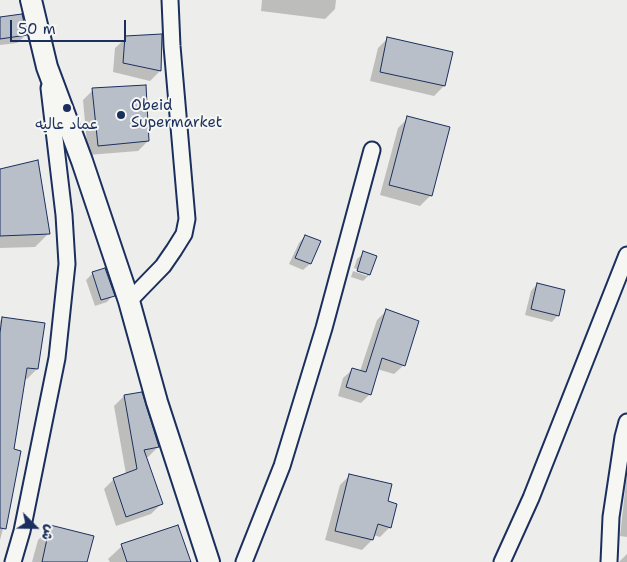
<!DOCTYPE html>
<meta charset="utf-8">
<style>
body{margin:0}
#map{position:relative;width:627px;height:562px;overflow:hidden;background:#edeeec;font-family:"Shantell Sans","Playpen Sans Arabic",sans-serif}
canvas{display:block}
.north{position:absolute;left:10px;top:502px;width:50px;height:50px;-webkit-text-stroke:4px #f6f6f2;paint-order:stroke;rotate:113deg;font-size:14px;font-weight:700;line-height:20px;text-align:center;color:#1b2f5e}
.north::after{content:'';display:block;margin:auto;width:18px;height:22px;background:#1b2f5e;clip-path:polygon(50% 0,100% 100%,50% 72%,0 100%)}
.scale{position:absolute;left:10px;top:20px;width:116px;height:22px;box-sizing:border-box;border:2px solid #1b2f5e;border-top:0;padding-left:6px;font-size:15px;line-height:18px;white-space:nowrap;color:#1b2f5e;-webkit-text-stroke:4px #f6f6f2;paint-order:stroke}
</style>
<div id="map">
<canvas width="627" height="562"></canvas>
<div class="north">ش</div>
<div class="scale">50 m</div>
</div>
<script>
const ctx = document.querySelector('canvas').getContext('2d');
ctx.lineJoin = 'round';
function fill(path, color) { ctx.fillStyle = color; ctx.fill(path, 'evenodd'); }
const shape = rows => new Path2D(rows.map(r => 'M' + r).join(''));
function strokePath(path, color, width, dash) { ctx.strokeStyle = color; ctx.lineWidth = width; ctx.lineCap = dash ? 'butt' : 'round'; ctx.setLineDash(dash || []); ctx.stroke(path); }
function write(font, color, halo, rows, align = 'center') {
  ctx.font = font + ' "Shantell Sans","Playpen Sans Arabic",sans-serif'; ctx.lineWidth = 4; ctx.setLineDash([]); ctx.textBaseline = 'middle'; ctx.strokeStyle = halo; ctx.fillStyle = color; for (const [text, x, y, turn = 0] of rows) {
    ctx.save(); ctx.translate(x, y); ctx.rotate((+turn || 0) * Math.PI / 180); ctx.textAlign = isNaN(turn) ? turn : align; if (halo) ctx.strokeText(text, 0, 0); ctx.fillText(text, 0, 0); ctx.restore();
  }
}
fill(shape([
 [262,0,336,0,335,9,325,19,261,11],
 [0,18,26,35,17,43,0,45],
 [126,38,160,71,150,81,113,72,115,48],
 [388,38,451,53,444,86,434,96,370,81,378,48],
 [93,90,148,141,138,151,88,155,83,100],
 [408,118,448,128,430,196,420,206,380,195,398,128],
 [0,171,48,234,35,247,0,248],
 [305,236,319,242,310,264,303,270,289,264,299,243],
 [364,253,369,275,363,281,351,277,353,271,367,276,367,273,354,268,357,259],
 [93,273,113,295,107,302,95,306,86,280],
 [537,284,558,315,552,322,525,315,531,291],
 [386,311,404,365,394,374,377,369,370,394,361,403,338,396,343,378,353,369,360,371,377,320],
 [3,318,37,369,27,379,24,378,12,450,9,506,0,540,0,321],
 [124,396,158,447,148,457,145,457,161,504,151,514,116,526,104,489,114,479,126,474,114,406],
 [627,473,627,537,620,536],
 [350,475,386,502,390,527,380,537,373,535,372,540,362,550,325,540,340,485],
 [51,527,86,562,32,562,38,540],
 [122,546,189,562,110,562,108,559],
 [627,554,627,562,619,562]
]), '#0003');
const building = shape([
 [22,14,27,35,0,39,0,17,22,14],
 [162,34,161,71,123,63,125,36,162,34],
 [387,37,453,52,445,86,380,72,387,37],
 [146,85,149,141,98,146,92,88,146,85],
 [407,116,450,127,432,196,389,185,407,116],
 [38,160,50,234,0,236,0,169,38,160],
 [305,235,321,241,311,264,295,258,305,235],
 [363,251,377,256,370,275,357,271,363,251],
 [105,268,115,296,101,300,92,272,105,268],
 [537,283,565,290,559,316,531,309,537,283],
 [386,309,419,321,405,366,382,358,371,395,346,387,352,368,366,372,386,309],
 [2,317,45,323,38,369,27,368,14,449,21,451,6,529,0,528,0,333,2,317],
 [142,392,159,447,144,450,163,504,126,517,113,478,137,469,124,395,142,392],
 [349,474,392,484,388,501,397,504,391,528,378,524,373,540,335,531,349,474],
 [50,525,94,536,87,562,42,562,50,525],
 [178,525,191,562,127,562,121,544,178,525]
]);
fill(building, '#b9bfc8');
strokePath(building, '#1b2f5e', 1);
const minor = shape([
 [129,301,163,266,174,250,184,234,187,219,172,46,170,0],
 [13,562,22,531,57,358,67,264,64,215,49,88],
 [244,562,282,466,324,328,372,150],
 [502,562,531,498,627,255],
 [609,562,611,517,623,437,627,422]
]);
const major = shape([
 [31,0,47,67,82,161,129,301,157,402,209,562]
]);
strokePath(minor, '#1b2f5e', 19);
strokePath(major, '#1b2f5e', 24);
strokePath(minor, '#f6f6f2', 15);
strokePath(major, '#f6f6f2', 20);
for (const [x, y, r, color] of [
 [67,108,5,"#1b2f5e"],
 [121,115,5,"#1b2f5e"]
]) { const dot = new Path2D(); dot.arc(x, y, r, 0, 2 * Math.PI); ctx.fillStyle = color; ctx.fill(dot); strokePath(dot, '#f6f6f2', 2); }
write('15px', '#1b2f5e', '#f6f6f2', [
 ["Obeid",131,106],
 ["Supermarket",131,123],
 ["عماد عاليه",67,125,"center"]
], 'left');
</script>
